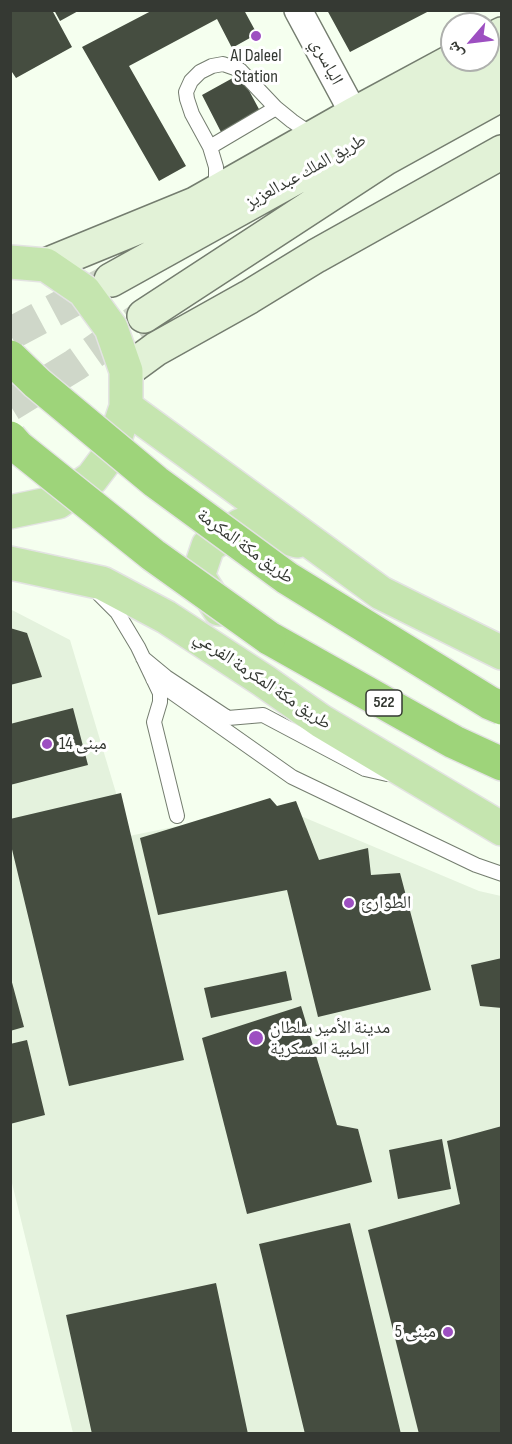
<!DOCTYPE html>
<meta charset="utf-8">
<style>
body{margin:0}
#map{position:relative;width:512px;height:1444px;overflow:hidden;background:#f5ffef;font-family:"Sofia Sans Condensed","Noto Naskh Arabic",sans-serif}
canvas{display:block}
.frame{position:absolute;inset:0;border:12px solid #353933;pointer-events:none}
.north{position:absolute;left:440px;top:12px;width:60px;height:60px;box-sizing:border-box;background:#fff;border:2px solid #aeb0ad;border-radius:50%;rotate:242deg;font-size:16px;font-weight:700;line-height:24px;text-align:center;color:#353933}
.north::after{content:'';display:block;margin:auto;width:21px;height:27px;background:#9d4fc1;clip-path:polygon(50% 0,100% 100%,50% 72%,0 100%)}
</style>
<div id="map">
<canvas width="512" height="1444"></canvas>
<div class="frame"></div>
<div class="north">ش</div>
</div>
<script>
const ctx = document.querySelector('canvas').getContext('2d');
ctx.lineJoin = 'round';
function fill(path, color) { ctx.fillStyle = color; ctx.fill(path, 'evenodd'); }
const shape = rows => new Path2D(rows.map(r => 'M' + r).join(''));
function strokePath(path, color, width, dash) { ctx.strokeStyle = color; ctx.lineWidth = width; ctx.lineCap = dash ? 'butt' : 'round'; ctx.setLineDash(dash || []); ctx.stroke(path); }
function write(font, color, halo, rows, align = 'center') {
  ctx.font = font + ' "Sofia Sans Condensed","Noto Naskh Arabic",sans-serif'; ctx.lineWidth = 6; ctx.setLineDash([]); ctx.textBaseline = 'middle'; ctx.strokeStyle = halo; ctx.fillStyle = color; for (const [text, x, y, turn = 0] of rows) {
    ctx.save(); ctx.translate(x, y); ctx.rotate((+turn || 0) * Math.PI / 180); ctx.textAlign = isNaN(turn) ? turn : align; if (halo) ctx.strokeText(text, 0, 0); ctx.fillText(text, 0, 0); ctx.restore();
  }
}
fill(shape([
 [10,609,70,640,129,836,277,806,479,891,501,896,501,1433,73,1433,11,1179]
]), '#e4f2dd');
fill(shape([
 [10,10,52,10,72,47,16,78,10,69],
 [54,10,80,10,60,21],
 [153,10,244,10,257,34,232,48,217,19,129,66,186,166,159,181,82,47],
 [327,10,431,10,350,52],
 [240,74,260,111,221,132,202,95],
 [10,628,27,633,42,677,10,685],
 [73,708,88,765,10,785,10,724],
 [121,793,184,1060,69,1086,10,841,10,819],
 [270,798,277,806,296,801,319,860,368,848,371,875,400,873,431,990,318,1017,287,890,158,915,140,838],
 [502,958,502,1008,480,1006,471,965],
 [286,971,292,1000,211,1018,204,988],
 [10,975,24,1027,10,1031],
 [301,1006,337,1125,358,1129,372,1182,247,1214,202,1038],
 [27,1040,45,1115,10,1124,10,1044],
 [502,1126,502,1434,419,1434,368,1230,460,1204,447,1141],
 [442,1139,451,1189,398,1199,389,1150],
 [350,1223,401,1434,305,1434,259,1244],
 [216,1283,248,1434,92,1434,66,1315]
]), '#454d40');
strokePath(shape([
 [10,334,109,281],
 [10,405,75,365,144,316]
]), '#cfd7c9', 33, [33, 16]);
const service = shape([
 [210,147,276,108],
 [216,190,216,167,210,147,192,114,187,99,186,92,191,81,200,72,212,66,223,64,240,70,276,108,292,121,314,136],
 [99,594,117,612,138,647,160,693,160,702,154,722,177,816],
 [143,658,166,677,228,718,263,715,365,769,387,774],
 [153,679,292,777,476,865,502,874]
]);
const minor = shape([
 [298,10,354,114]
]);
const secondary = shape([
 [488,41,502,34],
 [46,265,195,204,354,114,454,60],
 [111,280,502,63],
 [144,316,386,158,502,94],
 [126,371,156,349,249,297,316,256,502,152]
]);
const primary = shape([
 [10,262,46,265,84,291,111,328,126,371,126,407,110,454,92,478,58,502,10,512],
 [126,407,381,593,502,653],
 [10,563,102,583,166,617,264,681,321,721,502,829],
 [219,609,198,576,208,546,241,525,297,541]
]);
const motorway = shape([
 [269,638,454,742,502,764]
]);
strokePath(service, '#747d6f', 16);
strokePath(minor, '#747d6f', 30);
strokePath(secondary, '#747d6f', 36);
strokePath(primary, '#e3e3e2', 36);
strokePath(motorway, '#e3e3e2', 36);
strokePath(service, '#fff', 14);
strokePath(minor, '#fff', 27);
strokePath(secondary, '#e2f2d7', 33);
strokePath(primary, '#c5e5af', 33);
strokePath(motorway, '#9ed47a', 33);
const motorwayBridge = shape([
 [10,357,37,383,156,482,287,578,490,703,502,708],
 [10,438,18,447,153,555,269,638]
]);
strokePath(motorwayBridge, '#e3e3e2', 36, []);
strokePath(motorwayBridge, '#9ed47a', 33);
for (const [x, y, r, color] of [
 [256,36,6,"#9d4fc1"],
 [47,744,6,"#9d4fc1"],
 [349,903,6,"#9d4fc1"],
 [256,1038,8,"#9d4fc1"],
 [448,1332,6,"#9d4fc1"]
]) { const dot = new Path2D(); dot.arc(x, y, r, 0, 2 * Math.PI); ctx.fillStyle = color; ctx.fill(dot); strokePath(dot, '#fff', 2); }
for (const [x, y, w] of [
 [384,703,36]
]) { const box = new Path2D(); box.roundRect(x - w / 2, y - 13, w, 26, 4.5); ctx.fillStyle = '#fff'; ctx.fill(box); strokePath(box, '#353933', 1.5); }
write('bold 16px', '#353933', null, [
 ["522",384,703]
]);
write('18px', '#353933', '#fff', [
 ["Al Daleel",256,56,"center"],
 ["Station",256,77,"center"],
 ["مبنى 14",59,744],
 ["الطوارئ",361,903],
 ["مدينة الأمير سلطان",270,1028],
 ["الطبية العسكرية",270,1049],
 ["مبنى 5",436,1332,"right"]
], 'left');
write('18px', '#353933', '#fff', [
 ["الياسري",326,62,62],
 ["طريق الملك عبدالعزيز",306,172,-29],
 ["طريق مكة المكرمة",245,547,36],
 ["طريق مكة المكرمة الفرعي",262,681,34]
]);
</script>
